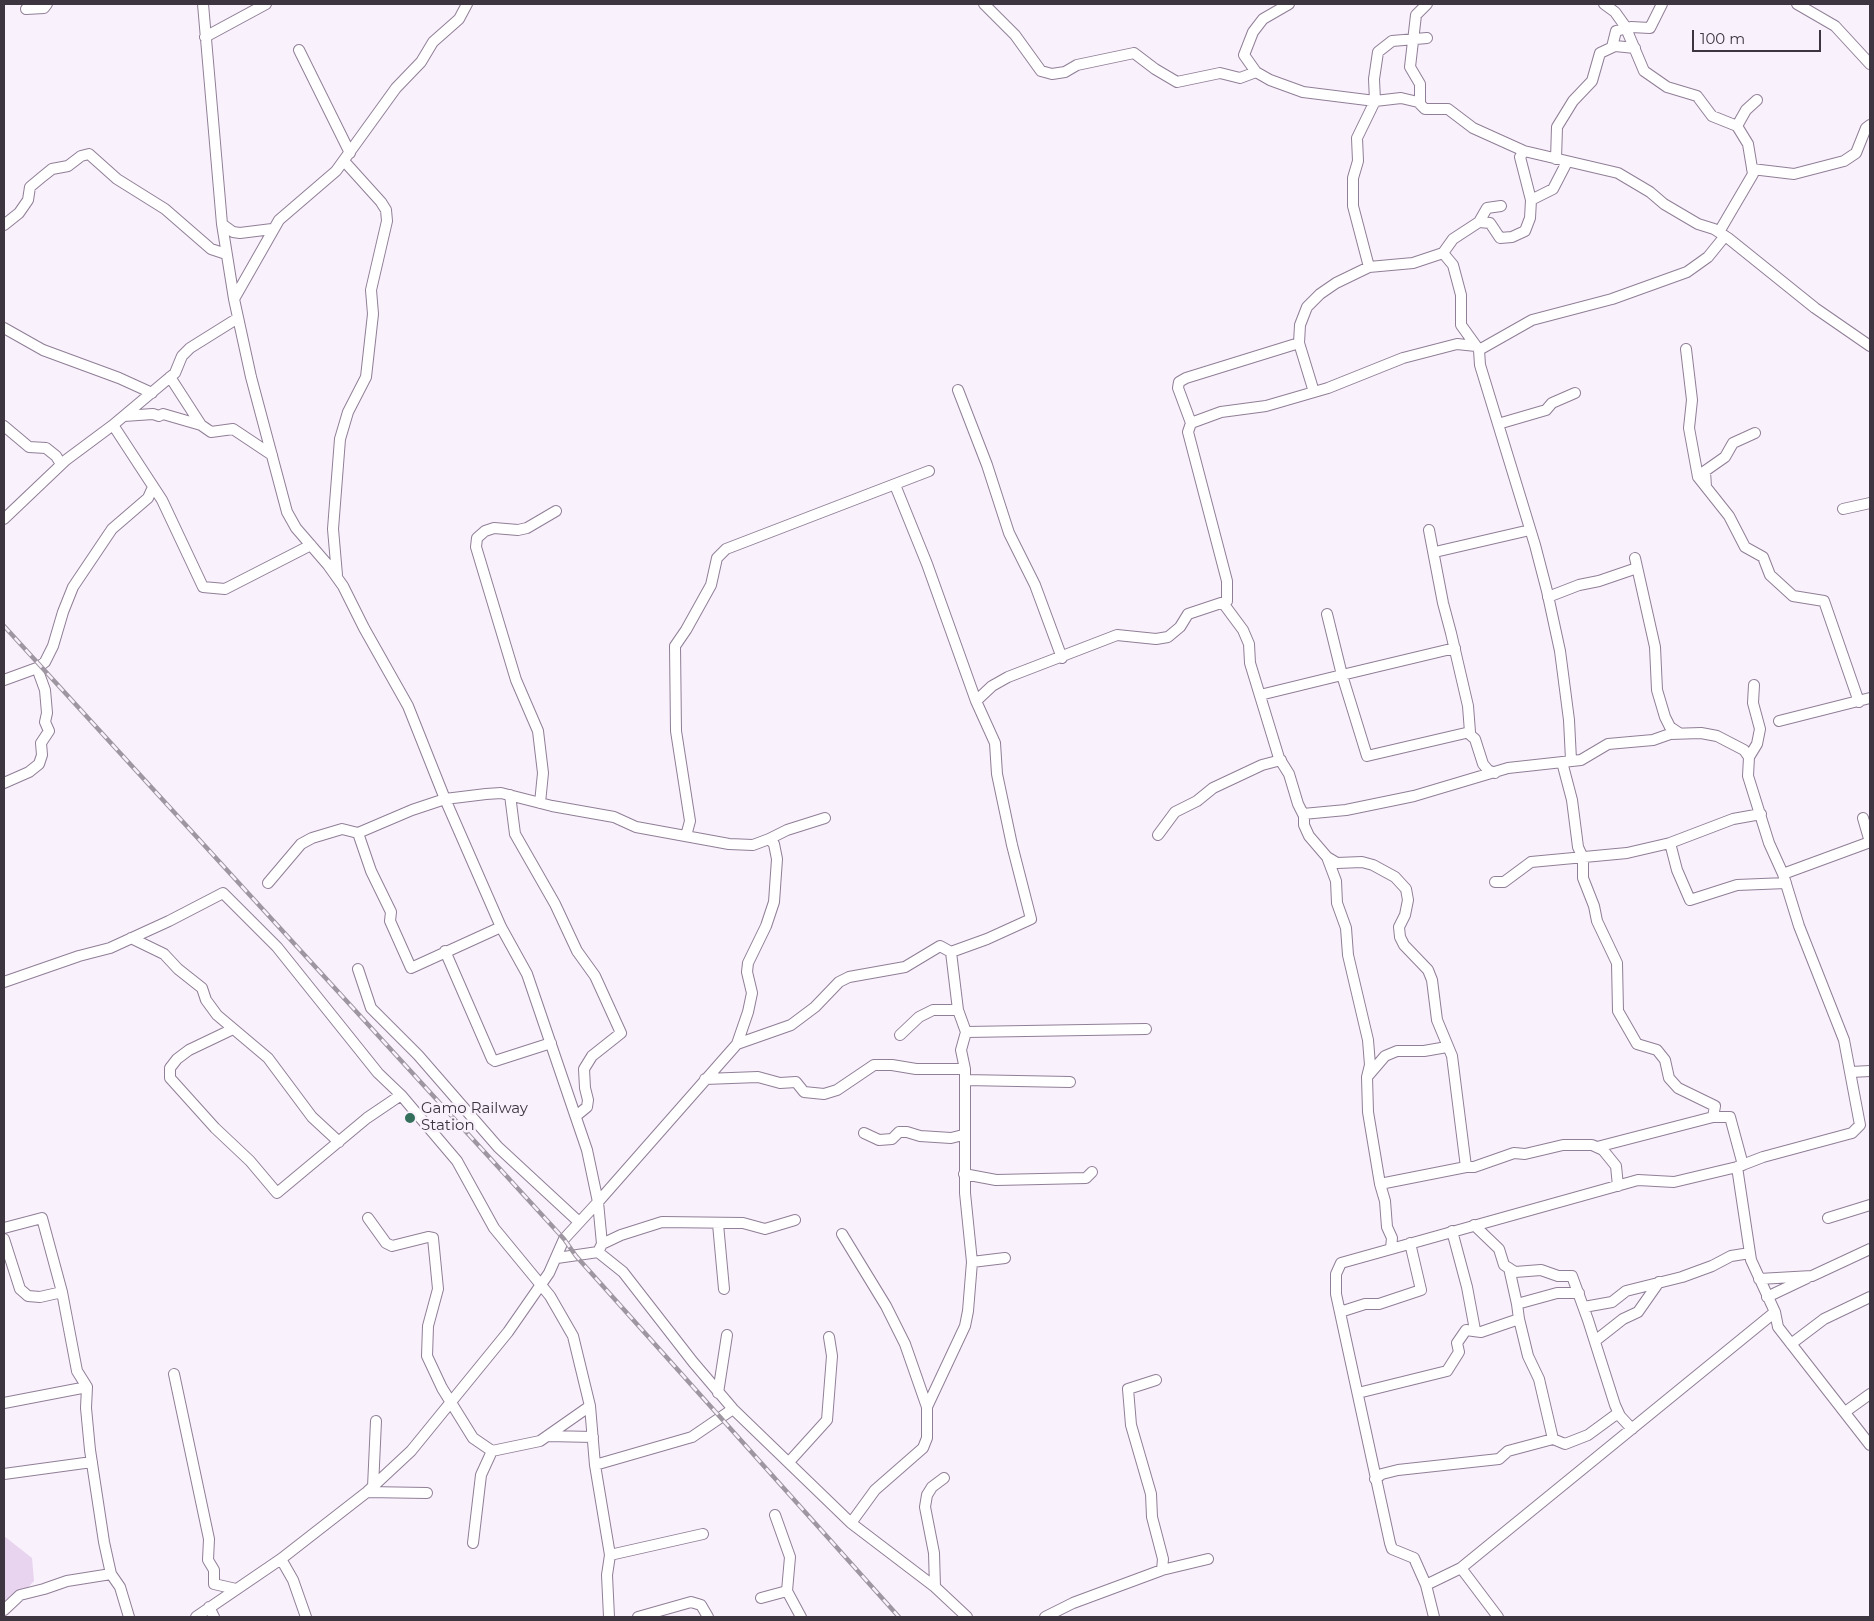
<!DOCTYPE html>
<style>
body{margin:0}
#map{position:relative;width:1874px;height:1621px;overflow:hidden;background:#f9f1fc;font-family:Montserrat,sans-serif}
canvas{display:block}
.frame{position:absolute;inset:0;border:5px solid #3d353f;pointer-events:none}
.scale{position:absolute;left:1692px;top:30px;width:129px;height:22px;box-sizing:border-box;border:2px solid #3d353f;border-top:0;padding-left:6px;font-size:15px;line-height:18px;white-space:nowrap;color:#3d353f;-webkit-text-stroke:4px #f9f1fc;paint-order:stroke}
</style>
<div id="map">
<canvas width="1874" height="1621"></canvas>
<div class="frame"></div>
<div class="scale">100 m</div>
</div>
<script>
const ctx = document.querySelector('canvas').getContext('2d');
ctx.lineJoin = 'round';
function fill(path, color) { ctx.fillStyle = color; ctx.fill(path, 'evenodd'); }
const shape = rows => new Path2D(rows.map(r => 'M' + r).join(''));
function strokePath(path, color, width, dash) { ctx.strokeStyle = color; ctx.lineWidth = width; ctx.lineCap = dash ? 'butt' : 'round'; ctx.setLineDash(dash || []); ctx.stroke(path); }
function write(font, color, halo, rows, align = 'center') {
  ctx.font = font + ' Montserrat,sans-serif'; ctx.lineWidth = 5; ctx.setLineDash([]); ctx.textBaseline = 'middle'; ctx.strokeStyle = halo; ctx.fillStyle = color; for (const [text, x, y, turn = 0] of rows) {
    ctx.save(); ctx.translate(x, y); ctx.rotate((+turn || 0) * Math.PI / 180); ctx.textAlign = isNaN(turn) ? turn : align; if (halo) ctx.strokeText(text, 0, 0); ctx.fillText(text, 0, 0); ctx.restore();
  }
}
fill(shape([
 [4,1536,32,1558,34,1581,4,1613]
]), '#e8d4ef');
const street = shape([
 [984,4,1015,35,1041,71,1052,74,1065,72,1077,65,1134,53,1155,69,1177,82,1220,73,1240,78,1256,72,1270,80,1303,92,1375,101,1401,98,1418,102,1425,109,1448,109,1473,128,1524,151,1618,173,1650,192,1664,204,1698,224,1714,229,1728,238,1815,308,1870,346],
 [1604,4,1615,12,1625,26,1644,71,1667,87,1697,96,1712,116,1737,126,1748,144,1753,174,1719,232],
 [1797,4,1835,26,1870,64],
 [26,9,44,8,47,4],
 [205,37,266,4],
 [1612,47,1616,31,1631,27,1650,28,1662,4],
 [299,50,350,153],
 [1256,72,1244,55,1253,32,1263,19,1289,4],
 [1420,104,1420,84,1410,67,1416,15,1427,4],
 [1737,126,1746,110,1757,100],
 [1524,151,1520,157,1531,200],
 [1556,159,1557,127,1573,101,1592,81,1600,53,1615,46,1635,48],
 [1752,169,1794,174,1844,161,1856,153,1866,128,1870,125],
 [1479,222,1490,223,1500,238,1512,237,1525,231,1530,218,1531,200,1553,189,1567,162],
 [222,224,233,232,240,233,272,229],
 [4,225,19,213,28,200,30,187,42,177,52,169,68,166,81,156,89,154,117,179,165,209,211,249,226,254],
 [1443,253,1453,239,1479,222,1487,208,1501,206],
 [1369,267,1353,206,1353,178,1358,161,1357,138,1375,101,1374,79,1378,52,1392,41,1427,38],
 [234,299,279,220,336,171,396,88,421,62,433,42,459,19,467,4],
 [238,318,190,348,182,356,175,373,113,425,162,500,203,587,225,589,311,545],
 [4,328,43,350,119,378,152,393],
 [1686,349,1692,400,1689,428,1698,477,1729,516,1745,547,1763,557,1770,575,1793,596,1824,601,1859,702],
 [1479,350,1532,320,1612,299,1687,272,1708,257,1725,236],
 [170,377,201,425,211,432,233,429,272,455],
 [958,390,987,465,1009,533,1035,585,1062,658],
 [1314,392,1299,343,1300,325,1307,307,1320,294,1336,283,1369,267,1413,263,1443,253,1453,265,1461,295,1461,325,1479,350,1480,365,1535,545,1547,591,1560,651,1569,720,1571,760],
 [124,416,153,414,159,416,163,414,201,425],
 [1191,423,1178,388,1179,382,1186,378,1299,343],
 [1498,424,1546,410,1552,403,1575,393],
 [4,426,29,447,46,448,56,456,61,464],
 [1706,487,1705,471,1725,457,1733,443,1755,433],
 [1843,509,1870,503],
 [4,519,66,460,113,425],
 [1429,530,1443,603,1451,633,1468,706,1470,732,1367,756,1342,675,1455,648],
 [1435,552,1530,530],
 [1635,558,1655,647,1657,690,1665,717,1670,727,1679,733],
 [337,575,333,529,340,439,348,412,366,377,373,314,371,290,387,221,386,210,381,202,344,161],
 [1548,597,1579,585,1599,581,1637,568],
 [1223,603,1243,630,1249,644,1250,663,1279,758,1289,774,1298,804,1303,814,1346,810,1414,796,1508,768,1581,760,1608,744,1653,740,1670,734,1701,733,1717,736,1744,750,1749,757],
 [4,680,37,668],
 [1754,685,1753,703,1760,729,1757,744,1749,757,1748,776,1769,843,1783,874],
 [1260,695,1342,675,1327,614],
 [976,701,992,686,1008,677,1117,635,1156,639,1168,637,1180,627,1188,614,1227,601,1227,581,1188,432,1191,423,1221,412,1266,406,1328,388,1403,358,1457,344,1476,346],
 [1779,721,1870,698],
 [1468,733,1475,739,1483,764,1488,770,1495,773],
 [1562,762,1572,800,1578,847,1583,858,1583,878,1594,906,1597,921,1617,963,1618,1011,1637,1044,1657,1050,1665,1060,1669,1078,1678,1088,1715,1106,1713,1117],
 [4,783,29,772,39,764,42,755,41,743,49,731,45,722,47,713,45,690,37,668,45,662,53,646,63,612,73,587,112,529,148,498,153,487],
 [510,795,515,834,555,904,577,951,595,976,621,1033,592,1056,584,1069,585,1088,588,1100,587,1107,576,1116],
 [540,803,543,773,538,731,516,680,476,547,477,538,485,531,494,528,518,530,527,528,556,511],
 [1304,814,1304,825,1309,836,1327,857,1337,863,1362,862,1373,865,1395,877,1406,889,1408,900,1405,915,1399,927,1400,937,1404,945,1428,970,1432,980,1437,1020,1452,1056,1466,1167,1380,1184,1385,1201,1387,1227,1392,1238,1391,1248],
 [1761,814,1733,819,1670,843,1677,870,1690,900,1737,885,1786,883],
 [1863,818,1870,842],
 [358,833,371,871,391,912,390,921,411,968,501,927],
 [1158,835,1175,812,1197,801,1213,788,1262,765,1281,760],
 [686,836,690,821,676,731,675,646,686,630,711,585,717,558,726,549,929,471],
 [769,839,787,830,825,818],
 [1327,857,1336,881,1337,903,1346,928,1348,955,1368,1040,1370,1065,1367,1077],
 [1495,882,1504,882,1531,862,1627,853,1670,843],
 [268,883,301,844,312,838,342,829,358,833,412,810,445,799,486,794,501,793,552,806,614,817,636,827,729,844,753,845,769,839,774,844,777,859,774,902,766,926,748,963,747,972,752,993,748,1012,737,1044],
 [131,938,164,954,178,969,202,988,206,1000,217,1015,268,1058,312,1117,339,1142],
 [445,951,492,1059,495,1061,551,1043],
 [358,969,371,1008,418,1055,498,1147,579,1222],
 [4,982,79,956,110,948,169,921,223,893,277,947,378,1073,401,1095,457,1161,494,1228,550,1296,573,1336,590,1406,595,1465,610,1555,607,1575,609,1617],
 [233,1029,189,1050,177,1059,170,1068,170,1078,215,1128,250,1161,277,1193,367,1118,401,1095],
 [966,1032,1146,1029],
 [900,1035,919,1017,933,1010,958,1010],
 [1851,1072,1870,1071],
 [705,1079,758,1077,780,1083,796,1082,804,1092,824,1094,837,1090,874,1065,892,1065,916,1069,965,1069],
 [965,1080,1070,1082],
 [864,1133,879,1140,892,1139,899,1132,907,1132,920,1136,951,1138,963,1135],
 [1597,1147,1713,1117,1730,1117,1743,1165],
 [1466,1167,1474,1167,1514,1153,1525,1154,1563,1145,1592,1145,1603,1150,1616,1166,1618,1186],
 [1737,1167,1763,1157,1852,1133,1860,1125,1844,1040,1799,926,1783,874,1870,842],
 [964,1174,996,1180,1086,1178,1092,1172],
 [1380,1184,1368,1112,1367,1077,1385,1056,1397,1051,1424,1051,1447,1047],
 [368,1218,386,1243,392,1246,428,1237,433,1238,438,1289,428,1326,427,1356,442,1388,473,1438,492,1451,481,1475,473,1543],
 [1828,1218,1870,1205],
 [718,1224,724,1289],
 [1474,1225,1499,1249,1504,1265,1515,1272,1541,1270,1558,1276,1572,1276,1588,1320,1615,1405,1620,1416,1632,1429],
 [4,1228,42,1218,62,1292,77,1371,87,1387,86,1408,90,1450,104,1542,111,1574,120,1587,129,1617],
 [1452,1231,1467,1287,1475,1330],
 [842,1234,886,1306,905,1344,927,1407],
 [4,1239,20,1289,28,1296,40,1297,62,1292],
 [602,1244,621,1235,662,1222,743,1223,765,1229,795,1220],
 [598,1252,623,1272,693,1362,733,1409,851,1523,935,1587,967,1617],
 [557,1258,598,1252,602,1244,598,1202,737,1044,791,1025,815,1007,839,982,849,977,905,967,940,946,951,952],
 [972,1262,1005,1258],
 [1509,1268,1517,1304,1557,1293,1579,1293],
 [1759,1279,1812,1276,1870,1249],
 [1767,1297,1807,1278],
 [1584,1307,1612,1302,1626,1291,1682,1277,1712,1266,1731,1256,1750,1253],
 [1340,1312,1365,1304,1379,1304,1421,1290,1410,1243],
 [1519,1319,1528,1356,1539,1379,1553,1439],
 [1595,1341,1623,1319,1638,1312,1659,1282],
 [1791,1344,1824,1319,1870,1297],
 [174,1374,209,1539,208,1560,214,1570,214,1584,236,1589],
 [718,1393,727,1335],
 [1358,1393,1447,1371,1459,1352,1457,1343,1466,1330,1481,1332,1519,1319,1517,1304],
 [4,1403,87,1387],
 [1845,1412,1870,1394],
 [548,1436,593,1437],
 [492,1451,540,1441,590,1406],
 [789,1462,827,1420,832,1356,829,1337],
 [595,1465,692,1437,733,1409],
 [4,1474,92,1462],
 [1375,1479,1382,1474,1398,1470,1499,1459,1508,1451,1553,1439,1565,1444,1588,1435,1618,1413],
 [373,1487,376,1421],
 [367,1492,427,1493],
 [775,1515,790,1557,787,1591,801,1617],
 [851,1523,875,1490,923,1448,927,1438,927,1407,965,1326,968,1311,972,1262,965,1193,965,1069,961,1050,966,1032,958,1010,951,952,987,939,1031,919,1012,845,997,774,995,743,976,701,927,564,895,485],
 [610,1555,703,1534],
 [281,1559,293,1580,306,1617],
 [1461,1568,1498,1617],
 [1162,1570,1208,1559],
 [1426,1585,1461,1568,1775,1312,1778,1327,1870,1445],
 [935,1587,934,1553,925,1507,927,1495,932,1487,944,1478],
 [761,1598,787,1591],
 [209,1607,214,1617],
 [4,1610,20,1595,44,1589,67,1581,111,1574],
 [196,1617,281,1559,367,1492,411,1451,508,1332,549,1273,564,1239,598,1202,587,1150,527,974,501,927,445,799,408,706,364,628,343,586,328,565,296,528,287,512,251,377,234,299,222,224,203,4],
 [638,1617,691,1602,701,1605,708,1617],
 [1045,1617,1073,1603,1162,1570,1163,1559,1152,1517,1151,1494,1131,1425,1128,1389,1156,1380],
 [1434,1617,1426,1585,1414,1558,1392,1549,1390,1543,1336,1294,1336,1274,1341,1263,1638,1180,1674,1182,1737,1167,1751,1260,1775,1312]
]);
strokePath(street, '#907f97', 12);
strokePath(street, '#fff', 10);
const rail = shape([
 [4,626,564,1239,576,1256,899,1617]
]);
strokePath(rail, '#9e96a1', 4.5);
strokePath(rail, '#f9f1fc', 2.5, [8]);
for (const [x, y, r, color] of [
 [410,1118,6,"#34705b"]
]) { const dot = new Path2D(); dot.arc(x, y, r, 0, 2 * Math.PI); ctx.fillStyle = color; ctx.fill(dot); strokePath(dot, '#f9f1fc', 2); }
write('15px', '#3d353f', '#f9f1fc', [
 ["Gamo Railway",421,1109],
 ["Station",421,1126]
], 'left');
</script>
